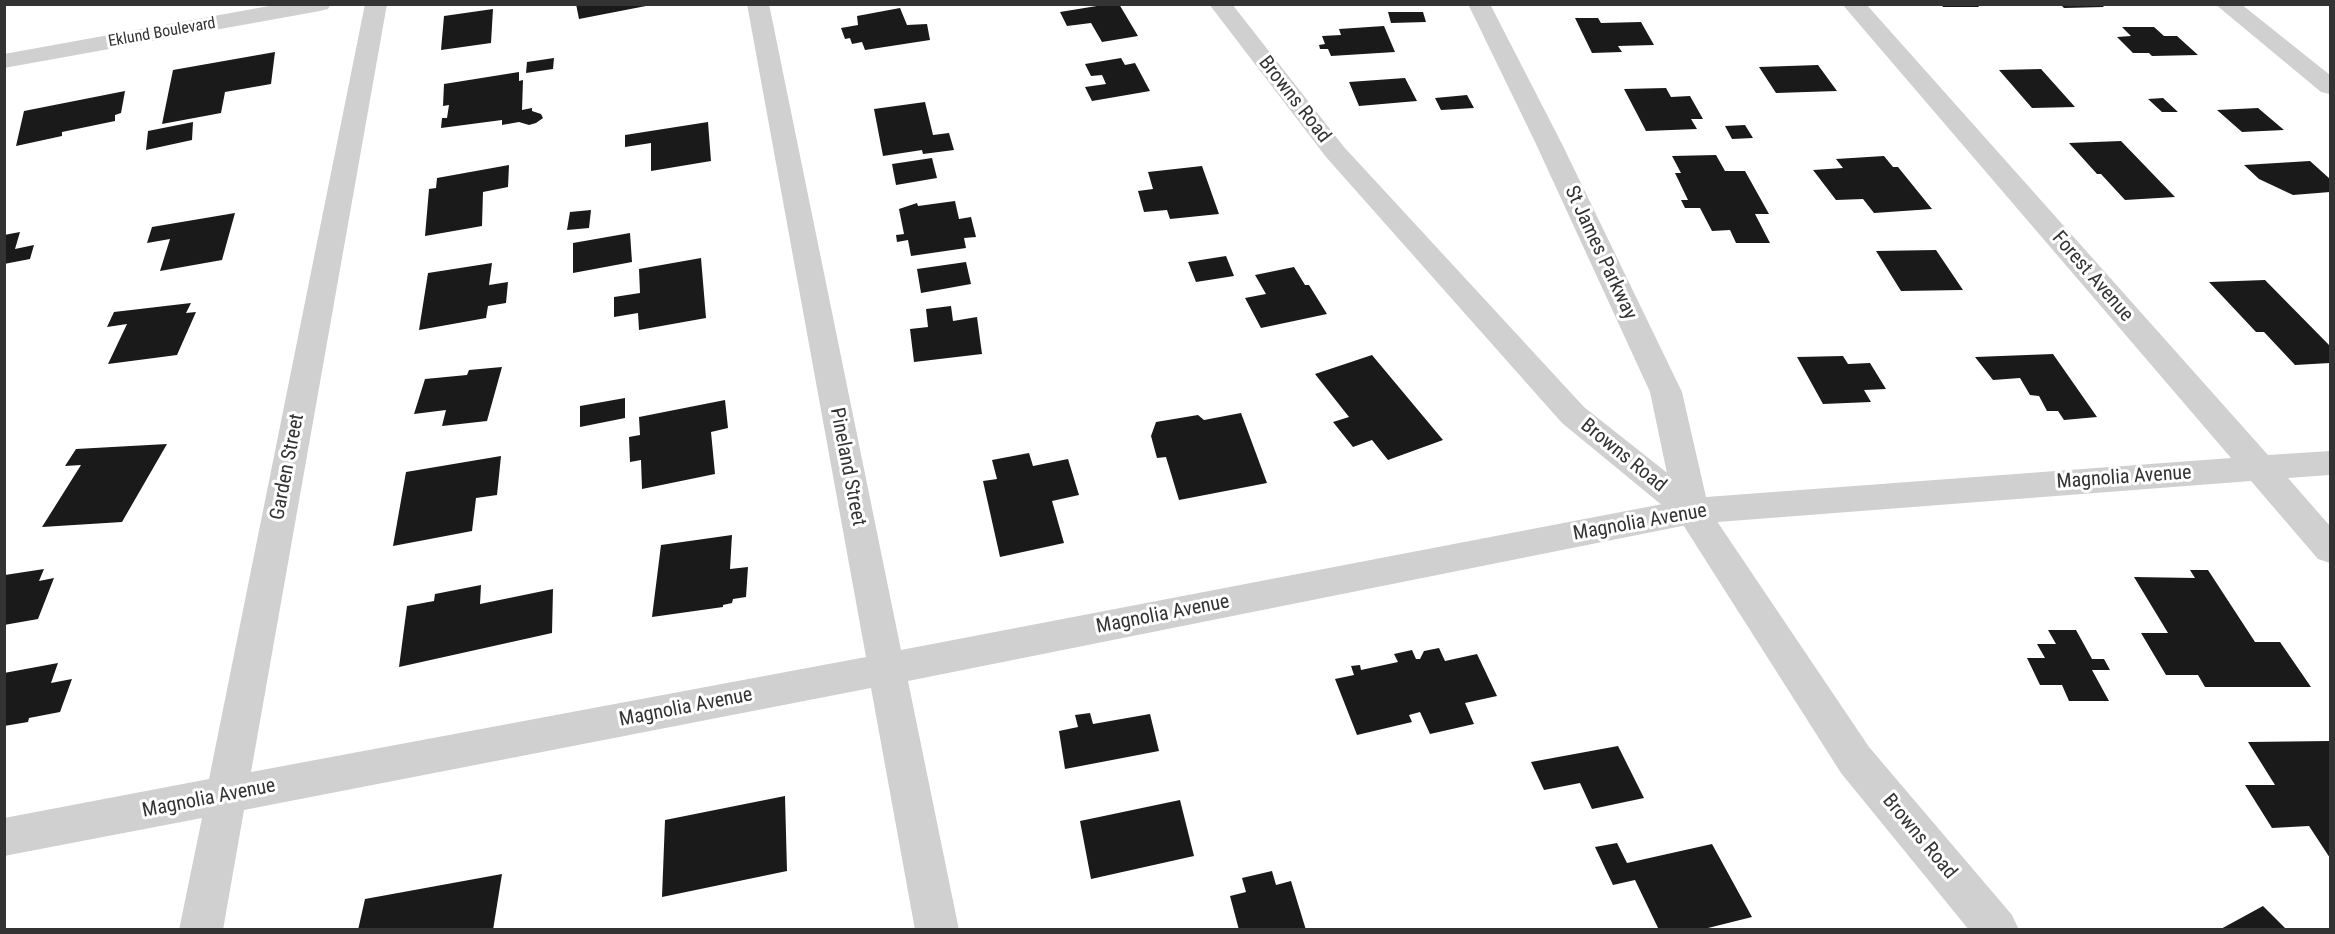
<!DOCTYPE html>
<style>
body{margin:0}
#map{position:relative;width:2335px;height:934px;overflow:hidden;background:#fff;font-family:"Roboto Condensed",sans-serif}
canvas{display:block}
.frame{position:absolute;inset:0;border:6px solid #333;pointer-events:none}
</style>
<div id="map">
<canvas width="2335" height="934"></canvas>
<div class="frame"></div>
</div>
<script>
const ctx = document.querySelector('canvas').getContext('2d');
ctx.lineJoin = 'round';
function fill(path, color) { ctx.fillStyle = color; ctx.fill(path, 'evenodd'); }
const shape = rows => new Path2D(rows.map(r => 'M' + r).join(''));
function write(font, color, halo, rows, align = 'center') {
  ctx.font = font + ' "Roboto Condensed",sans-serif'; ctx.lineWidth = 6; ctx.setLineDash([]); ctx.textBaseline = 'middle'; ctx.strokeStyle = halo; ctx.fillStyle = color; for (const [text, x, y, turn = 0] of rows) {
    ctx.save(); ctx.translate(x, y); ctx.rotate((+turn || 0) * Math.PI / 180); ctx.textAlign = isNaN(turn) ? turn : align; if (halo) ctx.strokeText(text, 0, 0); ctx.fillText(text, 0, 0); ctx.restore();
  }
}
fill(shape([
 [576,4,602,6,646,6,579,19],
 [1109,4,1119,4,1138,36,1102,42,1091,23,1067,26,1060,12],
 [1941,4,1977,4,1979,7,1943,7],
 [2060,4,2101,4,2104,7,2064,8],
 [900,8,907,25,927,24,930,40,865,50,862,42,852,44,850,38,845,39,841,28,858,25,857,16],
 [493,9,491,43,441,50,444,16],
 [1388,12,1423,12,1426,22,1391,23],
 [1575,18,1598,18,1601,23,1641,22,1654,45,1618,46,1622,52,1592,53],
 [1384,26,1395,52,1331,56,1328,49,1320,49,1319,45,1325,44,1322,36,1341,35,1339,29],
 [2122,27,2154,27,2164,36,2177,36,2198,55,2152,56,2149,53,2133,53,2117,37,2131,36],
 [275,52,271,84,225,92,221,113,162,124,173,70],
 [554,58,553,69,526,73,527,62],
 [1121,58,1125,65,1135,63,1150,91,1092,101,1085,87,1106,84,1102,75,1091,76,1085,64],
 [1818,65,1837,91,1776,93,1759,67],
 [2041,69,2075,107,2032,108,1999,70],
 [519,72,519,81,523,80,522,110,532,108,532,111,541,114,543,118,536,123,529,125,519,122,502,125,502,120,441,128,442,118,447,118,449,105,443,106,444,84],
 [1405,78,1417,101,1359,106,1349,82],
 [1666,88,1671,97,1690,96,1703,119,1691,119,1697,129,1646,131,1624,89],
 [125,91,121,113,115,115,115,121,62,132,62,136,16,146,24,111],
 [1467,95,1474,108,1441,110,1435,98],
 [2163,98,2178,112,2162,112,2148,99],
 [925,102,933,135,949,133,954,150,923,154,922,150,883,156,874,109],
 [2258,108,2284,130,2242,132,2217,110],
 [193,122,192,140,146,150,148,131],
 [708,122,711,161,651,171,651,143,625,147,625,135],
 [1745,125,1753,138,1732,139,1725,126],
 [2121,141,2175,197,2125,200,2101,174,2097,174,2069,143],
 [1716,155,1725,171,1745,171,1769,214,1755,214,1770,243,1736,243,1730,230,1712,231,1700,208,1685,208,1681,200,1688,200,1675,173,1681,173,1672,156],
 [1884,156,1893,167,1898,167,1932,209,1874,213,1863,199,1836,200,1813,170,1843,168,1836,159],
 [932,158,937,178,896,185,892,164],
 [2310,161,2330,179,2330,192,2293,195,2259,179,2244,165],
 [509,165,508,187,483,192,482,226,425,236,429,189,436,188,437,178],
 [1202,166,1219,214,1170,219,1167,210,1144,212,1138,191,1153,189,1148,172],
 [955,201,959,219,971,217,976,237,964,238,966,248,911,256,908,240,897,242,896,235,904,234,899,209,917,203,918,206],
 [591,210,589,228,567,230,570,212],
 [235,213,222,260,160,271,170,239,147,243,152,227],
 [20,232,15,249,34,245,30,259,4,264,4,235],
 [630,233,632,262,573,273,573,243],
 [1936,250,1963,290,1901,291,1876,251],
 [1226,256,1234,276,1196,282,1188,262],
 [701,258,706,318,639,330,638,313,614,317,614,297,640,293,639,269],
 [966,262,971,284,921,293,917,269],
 [492,263,489,285,508,282,506,303,488,306,486,318,419,330,428,273],
 [1294,267,1305,285,1309,285,1327,314,1261,328,1245,298,1266,294,1255,275],
 [2265,280,2330,346,2330,363,2295,365,2264,332,2256,332,2209,282],
 [191,303,186,313,196,312,177,355,108,364,127,324,107,327,114,312],
 [951,306,953,321,977,317,982,354,914,362,910,329,928,327,926,309],
 [2053,354,2097,417,2064,420,2058,411,2047,411,2039,396,2030,395,2020,378,1993,380,1975,357],
 [1372,355,1443,440,1388,460,1372,440,1353,447,1333,422,1349,417,1315,374],
 [1843,356,1848,364,1870,363,1886,389,1864,390,1871,402,1823,404,1797,357],
 [502,367,487,421,442,426,446,410,414,414,425,379,467,375,469,370],
 [625,398,625,418,580,427,580,406],
 [725,400,728,428,711,432,715,474,642,489,641,460,630,462,629,437,640,435,639,417],
 [1241,413,1267,483,1179,500,1166,457,1157,458,1151,436,1156,422,1198,415,1204,420],
 [167,444,122,522,42,527,81,465,65,466,76,449],
 [1029,453,1033,466,1068,459,1079,495,1052,501,1064,543,1000,557,983,481,997,479,992,460],
 [501,456,497,495,476,498,472,531,393,546,406,472],
 [732,535,730,569,748,567,746,597,733,599,732,603,723,605,723,607,652,617,661,545],
 [44,569,39,581,54,578,38,619,4,625,5,575],
 [2190,570,2208,570,2255,642,2280,642,2311,687,2205,687,2198,675,2166,675,2141,633,2168,633,2134,577,2195,578],
 [481,585,480,604,553,589,552,633,399,667,407,606,434,601,435,594],
 [2048,630,2076,630,2092,659,2104,659,2110,670,2092,670,2109,701,2069,701,2062,685,2040,685,2027,658,2045,658,2037,644,2056,644],
 [1439,648,1445,661,1477,654,1497,696,1465,703,1474,724,1430,734,1420,712,1409,715,1412,722,1357,735,1335,679,1354,675,1351,666,1360,665,1361,670,1398,662,1394,654,1412,650,1416,659,1420,659,1424,651],
 [58,663,51,683,72,679,60,712,29,718,28,722,4,726,4,673],
 [1090,713,1093,724,1150,714,1159,751,1065,769,1059,731,1078,727,1075,715],
 [2330,741,2330,858,2309,826,2272,828,2245,785,2275,785,2248,742],
 [1618,746,1644,798,1592,809,1580,783,1544,790,1531,762],
 [785,796,787,871,662,897,665,820],
 [1180,800,1194,856,1091,879,1080,821],
 [1617,843,1627,863,1712,844,1752,917,1700,930,1659,930,1635,880,1613,885,1595,847],
 [1272,871,1276,885,1291,881,1306,930,1239,930,1230,896,1246,892,1242,878],
 [502,874,493,930,358,930,365,899],
 [2263,906,2287,930,2219,930]
]), '#1a1a1a');
fill(shape([
 [280,4,331,4,328,9,320,11,4,68,4,54,280,4],
 [365,4,387,4,251,772,866,657,747,4,769,4,901,650,1673,502,1650,392,1536,144,1468,4,1490,4,1562,144,1682,392,1706,497,2231,458,1842,4,1866,4,2268,455,2330,451,2330,475,2288,478,2330,526,2330,563,2318,559,2251,481,1692,524,908,681,959,930,915,930,871,688,244,810,223,930,179,930,202,818,4,856,4,818,209,779,365,4],
 [2215,4,2241,4,2330,75,2330,94,2321,92,2215,4]
]), '#d0d0d0');
fill(shape([
 [1209,4,1232,4,1344,147,1584,407,1704,502,1869,747,2012,915,2019,930,1969,930,1841,773,1680,520,1562,423,1326,157,1209,4]
]), '#d0d0d0');
write('16px', '#333', '#fff', [
 ["Eklund Boulevard",162,33,-10]
]);
write('20px', '#333', '#fff', [
 ["Browns Road",1294,100,52],
 ["St James Parkway",1600,253,65],
 ["Forest Avenue",2092,277,49],
 ["Browns Road",1623,456,39],
 ["Garden Street",288,467,-79],
 ["Pineland Street",847,467,79],
 ["Magnolia Avenue",2124,478,-4],
 ["Magnolia Avenue",1640,523,-10],
 ["Magnolia Avenue",1163,615,-11],
 ["Magnolia Avenue",686,708,-11],
 ["Magnolia Avenue",209,799,-11],
 ["Browns Road",1919,837,50]
]);
</script>
